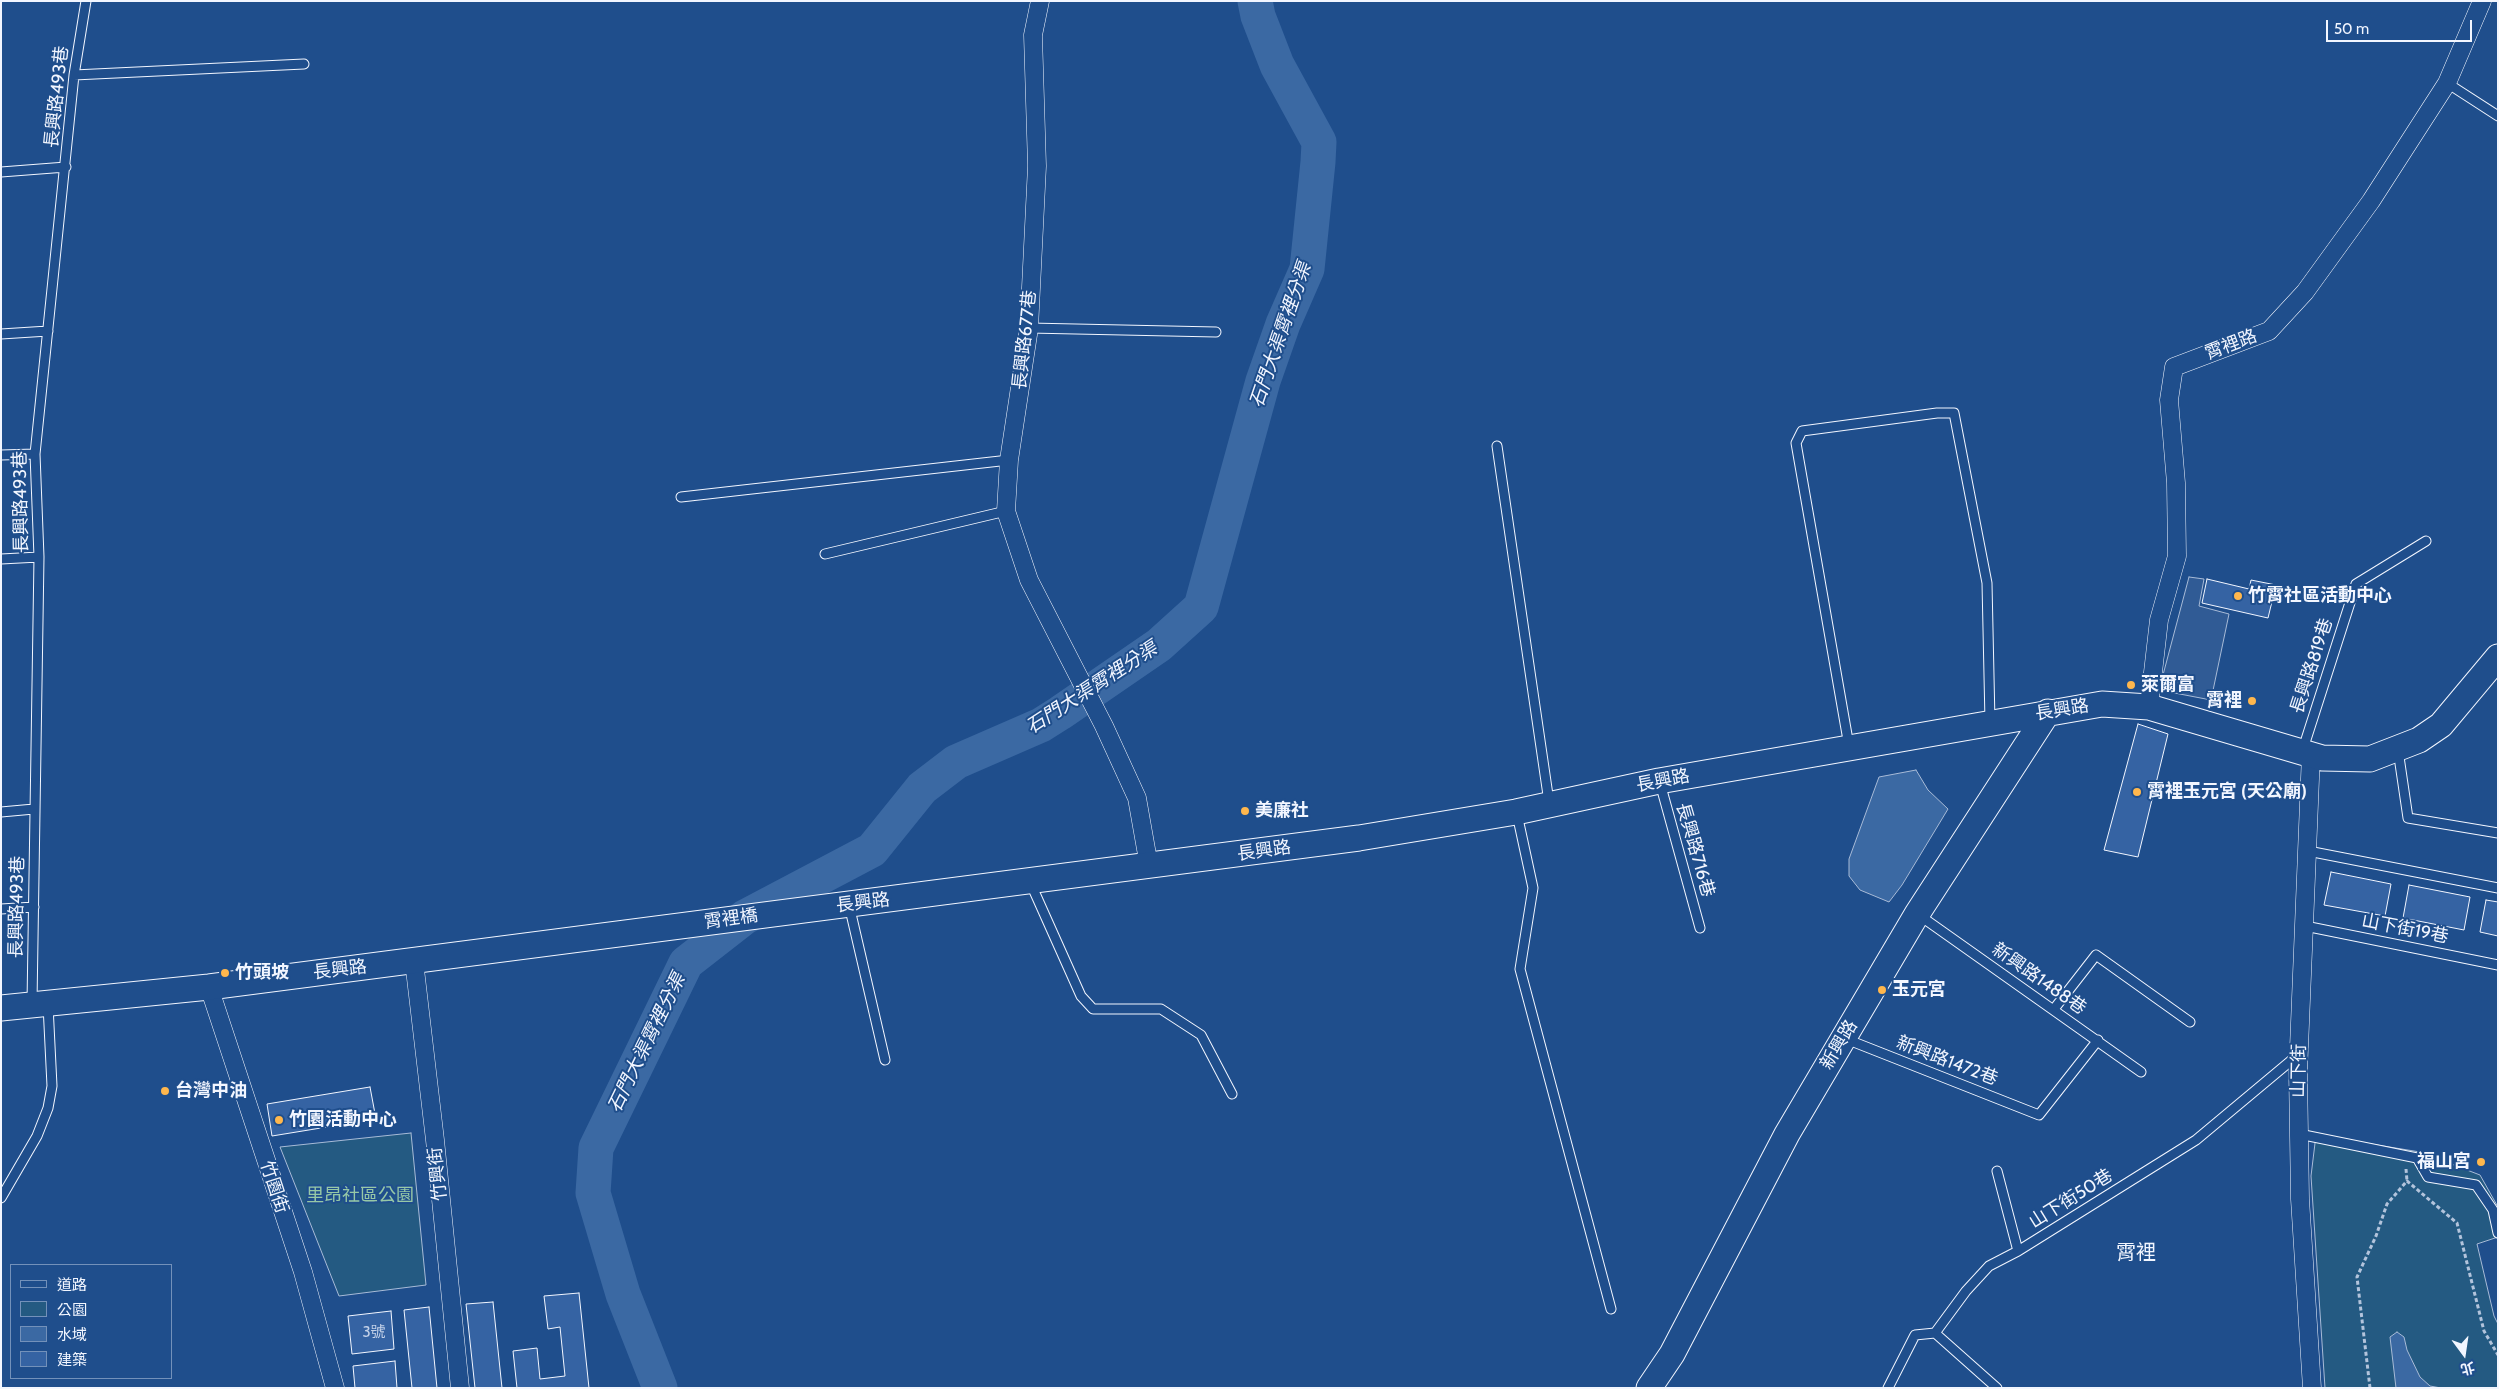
<!DOCTYPE html>
<meta charset="utf-8">
<style>
body{margin:0}
#map{position:relative;width:2499px;height:1389px;overflow:hidden;background:#1f4e8c;font-family:Cabin,"Noto Sans TC",sans-serif}
canvas{display:block}
.frame{position:absolute;inset:0;border:2px solid #f2f6ff;pointer-events:none}
.legend{position:absolute;left:10px;top:1264px;width:162px;height:115px;box-sizing:border-box;background:#1f4e8c;border:1px solid #7391ba;margin:0;padding:6px 9px;list-style:none;font-size:15px;color:#f2f6ff}
.legend li{display:flex;align-items:center;gap:10px;height:25px}
.legend b{width:25px;border:1px solid #7391ba}
.north{position:absolute;left:2439px;top:1329px;width:50px;height:50px;-webkit-text-stroke:4px #1f4e8c;paint-order:stroke;rotate:166deg;font-size:14px;font-weight:700;line-height:20px;text-align:center;color:#f2f6ff}
.north::after{content:'';display:block;margin:auto;width:18px;height:22px;background:#f2f6ff;clip-path:polygon(50% 0,100% 100%,50% 72%,0 100%)}
.scale{position:absolute;left:2326px;top:20px;width:146px;height:22px;box-sizing:border-box;border:2px solid #f2f6ff;border-top:0;padding-left:6px;font-size:15px;line-height:18px;white-space:nowrap;color:#f2f6ff;-webkit-text-stroke:4px #1f4e8c;paint-order:stroke}
</style>
<div id="map">
<canvas width="2499" height="1389"></canvas>
<div class="frame"></div>
<ul class="legend">
<li><b style="height:6px;background:#1f4e8c"></b>道路</li>
<li><b style="height:14px;background:#245a82"></b>公園</li>
<li><b style="height:14px;background:#3b69a3"></b>水域</li>
<li><b style="height:14px;background:#3563a3"></b>建築</li>
</ul>
<div class="north">北</div>
<div class="scale">50 m</div>
</div>
<script>
const ctx = document.querySelector('canvas').getContext('2d');
ctx.lineJoin = 'round';
function fill(path, color) { ctx.fillStyle = color; ctx.fill(path, 'evenodd'); }
const shape = rows => new Path2D(rows.map(r => 'M' + r).join(''));
function strokePath(path, color, width, dash) { ctx.strokeStyle = color; ctx.lineWidth = width; ctx.lineCap = dash ? 'butt' : 'round'; ctx.setLineDash(dash || []); ctx.stroke(path); }
function write(font, color, halo, rows, align = 'center') {
  ctx.font = font + ' Cabin,"Noto Sans TC",sans-serif'; ctx.lineWidth = 4; ctx.setLineDash([]); ctx.textBaseline = 'middle'; ctx.strokeStyle = halo; ctx.fillStyle = color; for (const [text, x, y, turn = 0] of rows) {
    ctx.save(); ctx.translate(x, y); ctx.rotate((+turn || 0) * Math.PI / 180); ctx.textAlign = isNaN(turn) ? turn : align; if (halo) ctx.strokeText(text, 0, 0); ctx.fillText(text, 0, 0); ctx.restore();
  }
}
const green = shape([
 [411,1133,426,1285,339,1296,280,1147,411,1133],
 [2316,1135,2420,1152,2480,1175,2498,1207,2498,1237,2477,1244,2494,1316,2498,1324,2498,1388,2325,1388,2311,1176,2316,1135]
]);
fill(green, '#245a82');
strokePath(green, '#a8bbd7', 1);
const parking = shape([
 [2189,577,2204,579,2199,606,2229,614,2211,700,2159,690,2189,577]
]);
fill(parking, '#305b95');
strokePath(parking, '#a8bbd7', 1);
const water = shape([
 [1916,770,1928,790,1948,809,1902,885,1889,902,1860,890,1849,876,1849,859,1879,777,1916,770],
 [2397,1332,2404,1337,2407,1350,2420,1377,2430,1386,2441,1388,2396,1388,2390,1337,2397,1332]
]);
fill(water, '#3b69a3');
strokePath(water, '#a8bbd7', 1);
strokePath(shape([
 [660,1388,623,1294,593,1193,596,1148,686,963,745,917,872,850,922,788,956,762,1041,725,1060,713,1159,645,1201,607,1263,381,1283,324,1307,269,1318,162,1319,142,1277,65,1258,16,1255,1]
]), '#3b69a3', 35);
const building = shape([
 [2207,579,2249,589,2251,580,2276,585,2268,618,2202,603,2207,579],
 [2138,724,2168,734,2138,857,2104,850,2138,724],
 [2331,872,2391,884,2385,916,2324,905,2331,872],
 [2409,885,2470,897,2464,930,2403,918,2409,885],
 [2486,900,2498,902,2498,936,2480,932,2486,900],
 [370,1087,376,1119,272,1136,267,1104,370,1087],
 [579,1293,589,1388,517,1388,513,1351,537,1348,540,1379,565,1376,560,1327,548,1329,544,1296,579,1293],
 [493,1302,502,1388,475,1388,466,1304,493,1302],
 [429,1307,437,1388,412,1388,404,1310,429,1307],
 [391,1311,394,1349,352,1354,348,1316,391,1311],
 [395,1361,397,1388,355,1388,353,1366,395,1361]
]);
fill(building, '#3563a3');
strokePath(building, '#f2f6ff', 1);
const lane = shape([
 [74,75,304,64],
 [2447,83,2498,116],
 [1,172,66,167],
 [1029,328,1216,332],
 [1,334,48,331],
 [1497,446,1549,802],
 [1,455,35,454],
 [681,497,1009,460],
 [825,554,1006,511],
 [1,559,39,557],
 [1849,746,1796,443,1802,431,1937,413,1954,413,1987,583,1990,722],
 [2398,750,2408,818,2498,833],
 [2302,752,2356,584,2426,541],
 [1660,783,1700,928],
 [1,812,34,809],
 [1517,814,1533,888,1520,969,1611,1309],
 [2308,851,2498,888],
 [1030,882,1081,996,1093,1009,1161,1009,1201,1035,1232,1094],
 [849,905,885,1060],
 [1,909,34,907],
 [1919,915,2141,1072],
 [2305,926,2498,965],
 [32,1003,39,557,35,454,74,75,86,1],
 [2054,1009,2096,955,2190,1022],
 [1846,1039,2039,1115,2098,1040],
 [2299,1134,2417,1158,2428,1177,2476,1185,2493,1210,2498,1233],
 [1997,1171,2018,1251],
 [1,1198,37,1136,48,1108,52,1086,48,1005],
 [1935,1333,1997,1388],
 [1888,1388,1915,1335,1935,1333,1966,1291,1989,1266,2018,1251,2196,1140,2299,1054]
]);
const street = shape([
 [1040,1,1033,35,1037,166,1029,328,1009,460,1006,511,1029,580,1104,726,1137,798,1149,866],
 [2149,707,2159,620,2177,556,2176,483,2169,400,2174,367,2269,331,2305,292,2371,201,2447,83,2482,1],
 [2311,754,2298,1072,2300,1199,2312,1388],
 [414,961,435,1140,460,1388],
 [209,987,303,1272,335,1388]
]);
const secondary = shape([
 [1,1008,209,987,1359,838,1516,812,1659,781,2102,704,2149,707,2322,758,2370,759,2419,740,2441,725,2498,657],
 [1649,1388,1672,1354,1787,1134,1917,914,2048,712]
]);
strokePath(lane, '#f2f6ff', 11);
strokePath(street, '#f2f6ff', 19);
strokePath(secondary, '#f2f6ff', 27);
strokePath(shape([
 [2406,1169,2407,1181],
 [2370,1388,2357,1277,2376,1236,2387,1204,2407,1181,2457,1223,2484,1331,2498,1355]
]), '#b3c4dc', 3, [4, 2.5]);
strokePath(lane, '#1f4e8c', 9);
strokePath(street, '#1f4e8c', 18);
strokePath(secondary, '#1f4e8c', 25);
for (const [x, y, r, color] of [
 [2238,596,5,"#ffb74d"],
 [2131,685,5,"#ffb74d"],
 [2252,701,5,"#ffb74d"],
 [2137,792,5,"#ffb74d"],
 [1245,811,5,"#ffb74d"],
 [225,973,5,"#ffb74d"],
 [1882,990,5,"#ffb74d"],
 [165,1091,5,"#ffb74d"],
 [279,1120,5,"#ffb74d"],
 [2481,1162,5,"#ffb74d"]
]) { const dot = new Path2D(); dot.arc(x, y, r, 0, 2 * Math.PI); ctx.fillStyle = color; ctx.fill(dot); strokePath(dot, '#1f4e8c', 2); }
write('15px', '#c3d1e8', null, [
 ["3號",374,1333]
]);
write('18px', '#f2f6ff', '#1f4e8c', [
 ["長興路493巷",57,97,-84],
 ["長興路677巷",1025,340,-84],
 ["霄裡路",2231,345,-21],
 ["長興路493巷",21,502,-91],
 ["長興路819巷",2312,666,-72],
 ["長興路",2062,710,-9],
 ["長興路",1663,781,-11],
 ["長興路716巷",1695,850,74],
 ["長興路",1264,851,-8],
 ["長興路",863,903,-7],
 ["長興路493巷",17,907,-89],
 ["霄裡橋",731,919,-8],
 ["山下街19巷",2405,929,11],
 ["長興路",340,970,-7],
 ["新興路1488巷",2039,979,35],
 ["新興路",1839,1045,-59],
 ["新興路1472巷",1947,1061,21],
 ["山下街",2299,1071,-89],
 ["竹興街",438,1174,-96],
 ["竹園街",274,1187,72],
 ["山下街50巷",2071,1199,-32]
]);
write('bold 18px', '#f2f6ff', '#1f4e8c', [
 ["竹霄社區活動中心",2248,596],
 ["萊爾富",2141,685],
 ["霄裡",2242,701,"right"],
 ["霄裡玉元宮 (天公廟)",2147,792],
 ["美廉社",1255,811],
 ["竹頭坡",235,973],
 ["玉元宮",1892,990],
 ["台灣中油",175,1091],
 ["竹園活動中心",289,1120],
 ["福山宮",2471,1162,"right"]
], 'left');
write('18px', '#97c8a6', '#1f4e8c', [
 ["里昂社區公園",360,1196]
]);
write('italic 19px', '#f2f6ff', '#1f4e8c', [
 ["石門大渠霄裡分渠",1281,335,-71],
 ["石門大渠霄裡分渠",1092,688,-33],
 ["石門大渠霄裡分渠",647,1043,-64]
]);
write('20px', '#f2f6ff', '#1f4e8c', [
 ["霄裡",2136,1253]
]);
</script>
